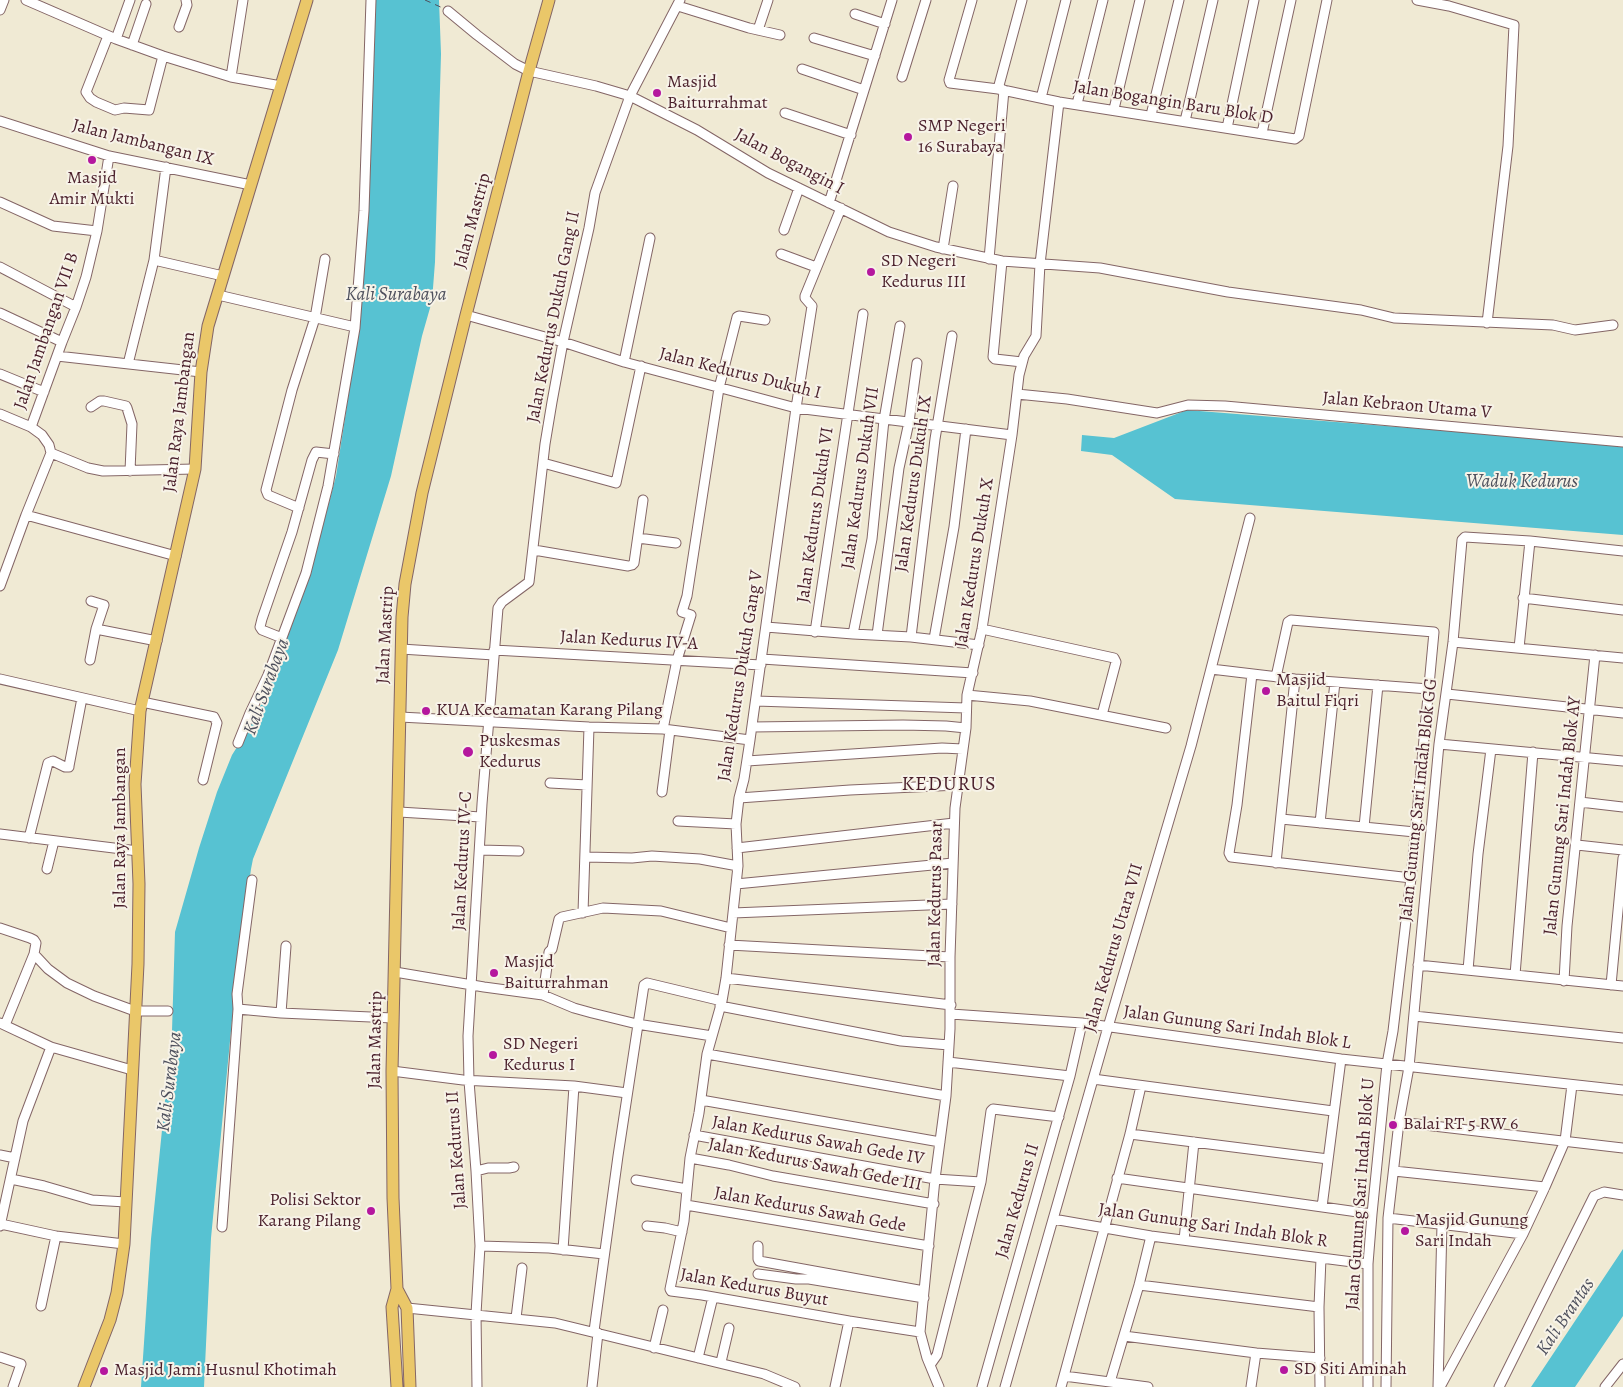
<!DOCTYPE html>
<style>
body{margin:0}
canvas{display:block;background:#f0ead4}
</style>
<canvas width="1623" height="1387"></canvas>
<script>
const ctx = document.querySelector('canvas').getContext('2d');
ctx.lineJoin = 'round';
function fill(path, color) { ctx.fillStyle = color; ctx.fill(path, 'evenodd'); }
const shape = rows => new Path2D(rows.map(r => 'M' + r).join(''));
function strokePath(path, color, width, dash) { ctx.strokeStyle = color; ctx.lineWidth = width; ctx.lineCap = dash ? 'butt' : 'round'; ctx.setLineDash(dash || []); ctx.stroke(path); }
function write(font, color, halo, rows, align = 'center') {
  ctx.font = font + ' Alegreya,serif'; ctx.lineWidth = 4; ctx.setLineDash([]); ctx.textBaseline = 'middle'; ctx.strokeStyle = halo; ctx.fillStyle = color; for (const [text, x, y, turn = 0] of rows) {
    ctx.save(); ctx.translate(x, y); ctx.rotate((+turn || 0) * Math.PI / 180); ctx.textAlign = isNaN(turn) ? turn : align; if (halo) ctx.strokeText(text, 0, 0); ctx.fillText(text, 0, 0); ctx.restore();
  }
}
fill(shape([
 [373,0,439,0,441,54,435,262,432,301,422,336,391,476,338,650,253,859,251,869,235,989,211,1238,204,1387,141,1387,151,1239,172,1031,175,932,199,848,217,792,232,755,254,720,268,689,271,676,313,563,336,476,353,366,371,146],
 [1187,410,1623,445,1623,535,1175,499,1112,455,1081,451,1082,435,1114,438],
 [1623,1249,1623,1316,1575,1387,1531,1387]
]), '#57c2d2');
strokePath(shape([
 [425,0,445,9]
]), '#4e505d', 1, [6, 5]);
const minor = shape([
 [26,0,116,39,163,56,231,77,281,86],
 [972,0,949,80,950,83,998,89,1059,102,1295,139,1299,136,1327,0],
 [1417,0,1449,6,1514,25,1508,146,1487,323],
 [678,6,749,28,780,35],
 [0,10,4,0],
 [448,11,477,35,515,64,529,71,596,86,630,96,697,130,768,173,889,232,936,247,1002,261,1100,268,1228,292,1361,310,1394,318,1553,325,1575,330,1613,325],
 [855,14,885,24],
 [179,27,187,5,186,0],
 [758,30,768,0],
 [108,36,86,92,90,98,96,102,115,110,124,108,149,110,163,56],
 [814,38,875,56],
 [116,39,130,0],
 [132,45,146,4],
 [802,69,864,90],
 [231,77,243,0],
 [902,77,926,0],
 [998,89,1022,0],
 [1041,98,1066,0],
 [1077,104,1103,0],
 [1114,109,1140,0],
 [785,113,851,135],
 [1151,115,1179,0],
 [0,121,109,156,251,185],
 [1185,121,1213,0],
 [1227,128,1254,0],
 [1262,133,1291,0],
 [0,202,53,226,97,231],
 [829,203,892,0],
 [841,208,805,296,805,298,812,306,796,408,750,740,744,779,739,798,736,824,738,866,726,978,722,1001,707,1054,699,1113,690,1158,684,1221,670,1289,671,1291,702,1295,849,1321,920,1332],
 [784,230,799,188],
 [943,249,953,186],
 [781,254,816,267],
 [989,259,1004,90],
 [154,260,223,276],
 [1002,261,993,357,995,359,1022,362],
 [0,267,76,307],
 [218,295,355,327],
 [0,313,62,342],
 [466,315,563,342,624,362,796,408,1012,435],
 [57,356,201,372],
 [624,362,650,238],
 [128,364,154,260,166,167],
 [0,374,44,392],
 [1017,394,1067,399,1157,413,1188,405,1225,406,1623,442],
 [91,407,100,401,104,401,126,406,127,408,132,424,130,471],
 [0,414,31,427,42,435,49,445,51,453],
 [31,427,62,342,76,307,86,277,97,231,109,156],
 [51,453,88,468,103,471,195,469],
 [543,463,616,483,641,366],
 [299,508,268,495,266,490,292,390,315,318,325,259],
 [26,515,176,556],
 [638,538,676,543],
 [534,550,628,566,632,565,634,563,643,500],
 [0,586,26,515,51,453],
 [1523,598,1623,610],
 [766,627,853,634,911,637,979,645],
 [96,629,157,641],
 [982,629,1114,658,1116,662,1102,715],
 [815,632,863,314],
 [853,634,872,539,884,420,900,326],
 [877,635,899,468,909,422,917,363],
 [911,637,935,439,952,336],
 [282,638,262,630,260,627,262,619,292,532,312,460,316,452,334,454],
 [934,639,954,527,966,429],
 [1453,642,1623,658],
 [1519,648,1530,541],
 [401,649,494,655],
 [494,650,761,665],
 [762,659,973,673],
 [90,660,96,629,104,605,91,601],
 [1211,669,1295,679,1429,689],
 [1252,674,1237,805,1229,853,1231,857,1411,878],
 [1276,677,1288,622,1291,620,1434,632,1411,878,1393,1031,1387,1064,1372,1214,1368,1264,1368,1387],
 [0,679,140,711],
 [1447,694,1623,713],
 [967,695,1030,701,1166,728],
 [756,701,966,708],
 [142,702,214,717,217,723,203,780],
 [400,717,589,727,663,729,750,740],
 [752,727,903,725,946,726,966,728],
 [663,729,677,660,691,615,682,612,687,596,719,388,737,317,739,316,765,320],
 [238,743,250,713,268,675,306,573,328,486,355,328,364,211,371,0],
 [1439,744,1623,761],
 [747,761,942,748,963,749],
 [550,783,587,785],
 [662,792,670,730],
 [739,798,850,790,958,785],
 [1580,802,1623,807],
 [399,812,481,817],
 [1281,819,1415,832],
 [678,821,736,824],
 [1320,823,1335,682],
 [1364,827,1378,685],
 [0,834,138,851],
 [29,838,48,763,53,761,65,767,69,767,69,766,82,698],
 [1577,845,1623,850],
 [737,848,954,823],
 [480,850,519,851],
 [585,857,632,858,652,856,700,859,738,866],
 [1276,863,1295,679],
 [47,869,54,841],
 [736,884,953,863],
 [583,913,589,727],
 [733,913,952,904],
 [0,928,30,938,34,940,36,943,34,954,5,1025],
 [729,945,950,957],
 [34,954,48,969,67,983,94,996,135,1011,168,1011],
 [1418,965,1623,986],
 [1468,970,1478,854,1491,749],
 [395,972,484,987,543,995,574,1008,592,1013,637,1024,712,1036],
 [1515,975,1533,752],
 [726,978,951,1005],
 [1564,981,1567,926,1595,655],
 [1611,985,1623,858],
 [543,995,549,952,552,949,559,919,562,917,603,908,661,911,731,928],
 [720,1006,901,1041,949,1045],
 [238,1009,237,994,252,880],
 [281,1013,286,946],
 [951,1014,1082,1023,1341,1059,1623,1090],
 [1414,1016,1623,1038],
 [0,1023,51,1047,132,1070],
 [707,1054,946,1096],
 [948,1062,1070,1076],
 [392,1071,463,1080,574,1086,627,1093],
 [1093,1079,1333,1111],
 [701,1100,940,1142],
 [1399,1122,1623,1148],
 [1130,1134,1328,1159],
 [694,1135,935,1179,981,1182],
 [0,1155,15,1158],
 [690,1158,729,1165,773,1176,934,1204],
 [476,1171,488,1168,509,1168,514,1167],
 [1394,1171,1545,1187],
 [1117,1178,1372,1214],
 [11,1179,44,1186,92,1200,126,1202],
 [636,1180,687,1189],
 [686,1205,929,1246],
 [1322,1207,1341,1059],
 [1388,1218,1523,1234],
 [1053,1219,1151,1236,1368,1264],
 [1,1224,56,1236,124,1244],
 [0,1226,23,1121,51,1047],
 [647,1226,665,1228,682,1232],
 [222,1227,238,1009,281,1013,393,1018],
 [1184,1240,1194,1142],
 [480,1246,549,1248,604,1254],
 [758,1246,758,1259,759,1261,924,1291],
 [563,1250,574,1086],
 [758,1274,796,1279,809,1279,924,1298],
 [1139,1285,1319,1307],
 [41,1306,56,1236],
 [407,1308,555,1323,764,1374,795,1387],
 [516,1318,522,1268],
 [594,1331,618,1156,644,985,647,983,722,1001],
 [1124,1336,1256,1353,1320,1358],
 [654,1348,663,1310],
 [0,1357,21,1364,13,1387],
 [698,1358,713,1297],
 [721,1362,729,1328],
 [930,1365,937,1355,981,1182,991,1111,993,1109,1059,1117],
 [1064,1376,1148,1387],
 [1110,1382,1139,1285,1151,1236],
 [477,1387,476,1314,480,1246,476,1171,469,1081,468,1036,482,804,498,608,502,602,529,582,545,444,552,402,563,342,589,228,595,193,630,96,680,0],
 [592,1387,598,1333],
 [835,1387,849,1321],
 [939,1387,927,1358,920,1332,935,1179,946,1096,950,1029,950,957,955,808,966,728,967,695,982,629,1012,435,1019,375,1024,356,1036,336,1040,264,1059,102],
 [982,1387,1070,1076,1082,1023],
 [1005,1387,1108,1027,1191,746,1250,518],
 [1061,1387,1130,1134,1141,1086],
 [1251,1387,1256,1353],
 [1320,1387,1319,1307,1321,1258],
 [1386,1387,1388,1218,1399,1122,1409,1067,1439,744,1453,642,1462,540,1465,537,1530,541,1623,551],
 [1438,1387,1442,1224],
 [1440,1387,1523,1234,1545,1187,1565,1141,1572,1085],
 [1499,1387,1594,1196,1604,1192,1623,1195],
 [1605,1387,1623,1364]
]);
const major = shape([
 [397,1289,407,1308,410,1387],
 [84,1387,110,1320,117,1293,124,1244,138,964,139,884,135,784,140,711,195,469,201,372,208,326,307,0],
 [397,1387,392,1307,397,1289,393,1198,392,1071,402,617,405,584,422,493,466,315,529,71,549,0]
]);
strokePath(minor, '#846666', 11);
strokePath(major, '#846666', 13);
strokePath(minor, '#fff', 9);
strokePath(major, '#eac769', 11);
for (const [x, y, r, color] of [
 [657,93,5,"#b5179e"],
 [908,137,5,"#b5179e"],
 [92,160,5,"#b5179e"],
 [871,272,5,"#b5179e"],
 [1266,691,5,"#b5179e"],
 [426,711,5,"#b5179e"],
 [468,752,6,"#b5179e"],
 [494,973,5,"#b5179e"],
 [493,1055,5,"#b5179e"],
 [1393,1125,5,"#b5179e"],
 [371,1211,5,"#b5179e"],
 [1405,1231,5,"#b5179e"],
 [1284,1370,5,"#b5179e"],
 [104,1371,5,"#b5179e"]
]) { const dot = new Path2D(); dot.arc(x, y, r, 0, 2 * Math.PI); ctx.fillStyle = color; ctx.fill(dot); strokePath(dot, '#f7f3e8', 2); }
write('18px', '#4a1f2b', '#f7f3e8', [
 ["Masjid",667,83],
 ["Baiturrahmat",667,104],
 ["SMP Negeri",918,127],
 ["16 Surabaya",918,148],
 ["Masjid",92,179,"center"],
 ["Amir Mukti",92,200,"center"],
 ["SD Negeri",881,262],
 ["Kedurus III",881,283],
 ["Masjid",1276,681],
 ["Baitul Fiqri",1276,702],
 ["KUA Kecamatan Karang Pilang",436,711],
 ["Puskesmas",479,742],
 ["Kedurus",479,763],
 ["Masjid",504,963],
 ["Baiturrahman",504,984],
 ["SD Negeri",503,1045],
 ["Kedurus I",503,1066],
 ["Balai RT 5 RW 6",1403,1125],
 ["Polisi Sektor",361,1201,"right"],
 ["Karang Pilang",361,1222,"right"],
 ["Masjid Gunung",1415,1221],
 ["Sari Indah",1415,1242],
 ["SD Siti Aminah",1294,1370],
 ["Masjid Jami Husnul Khotimah",114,1371]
], 'left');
write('18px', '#4a1f2b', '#f7f3e8', [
 ["Jalan Bogangin Baru Blok D",1173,103,9],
 ["Jalan Jambangan IX",143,143,14],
 ["Jalan Bogangin I",789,162,28],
 ["Jalan Mastrip",473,221,-75],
 ["Jalan Kedurus Dukuh Gang II",554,317,-79],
 ["Jalan Jambangan VII B",47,331,-71],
 ["Jalan Kedurus Dukuh I",740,374,14],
 ["Jalan Kebraon Utama V",1407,406,5],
 ["Jalan Raya Jambangan",180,412,-83],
 ["Jalan Kedurus Dukuh VII",861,478,-82],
 ["Jalan Kedurus Dukuh IX",914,484,-82],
 ["Jalan Kedurus Dukuh VI",816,515,-82],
 ["Jalan Kedurus Dukuh X",975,563,-81],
 ["Jalan Mastrip",386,635,-87],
 ["Jalan Kedurus IV-A",629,641,3],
 ["Jalan Kedurus Dukuh Gang V",741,676,-81],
 ["Jalan Gunung Sari Indah Blok GG",1419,800,-84],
 ["Jalan Gunung Sari Indah Blok AY",1563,816,-84],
 ["Jalan Raya Jambangan",121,828,-90],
 ["Jalan Kedurus IV-C",463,861,-87],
 ["Jalan Kedurus Pasar",936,894,-89],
 ["Jalan Kedurus Utara VII",1114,948,-74],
 ["Jalan Gunung Sari Indah Blok L",1237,1028,8],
 ["Jalan Mastrip",376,1040,-89],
 ["Jalan Kedurus Sawah Gede IV",818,1141,10],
 ["Jalan Kedurus II",457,1150,-94],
 ["Jalan Kedurus Sawah Gede III",815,1165,11],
 ["Jalan Gunung Sari Indah Blok U",1361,1194,-86],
 ["Jalan Kedurus II",1018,1201,-74],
 ["Jalan Kedurus Sawah Gede",810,1210,10],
 ["Jalan Gunung Sari Indah Blok R",1213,1226,8],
 ["Jalan Kedurus Buyut",754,1288,10]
]);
write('italic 19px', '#4e505d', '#f7f3e8', [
 ["Kali Surabaya",396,295],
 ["Waduk Kedurus",1522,482],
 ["Kali Surabaya",267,687,-70],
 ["Kali Surabaya",170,1082,-83],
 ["Kali Brantas",1566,1317,-56]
]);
ctx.letterSpacing = '1px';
write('20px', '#4a1f2b', '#f7f3e8', [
 ["KEDURUS",949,785]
]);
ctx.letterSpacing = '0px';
</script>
